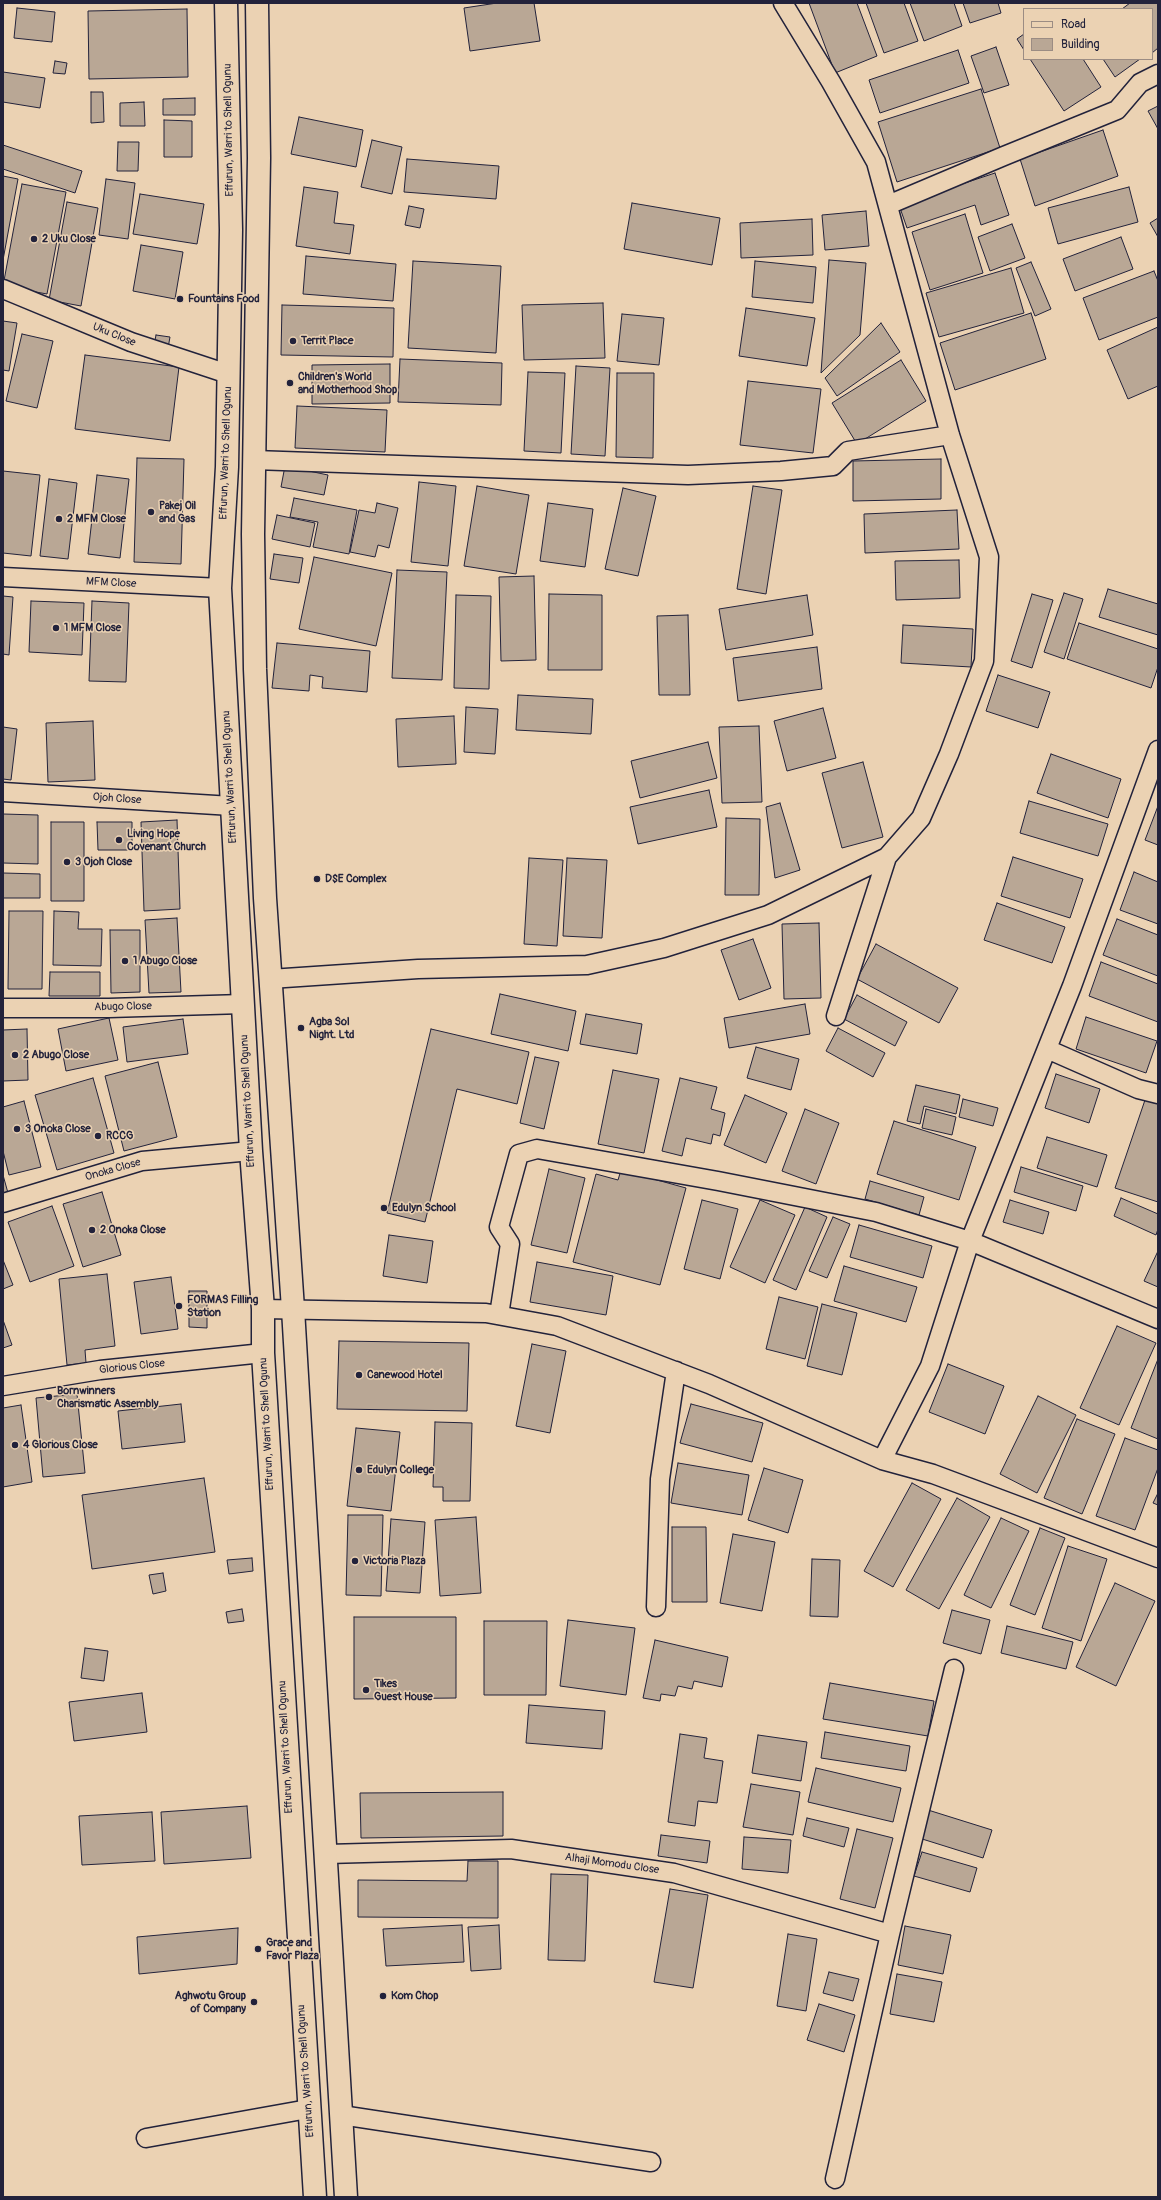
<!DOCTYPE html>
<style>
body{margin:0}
#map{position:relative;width:1161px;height:2200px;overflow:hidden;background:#ebd2b3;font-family:Pangolin,sans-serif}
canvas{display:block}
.frame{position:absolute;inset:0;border:4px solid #22223b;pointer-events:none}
.legend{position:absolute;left:1023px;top:8px;width:130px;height:52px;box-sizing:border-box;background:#ebd2b3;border:1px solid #9b8c83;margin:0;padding:5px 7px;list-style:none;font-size:12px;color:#22223b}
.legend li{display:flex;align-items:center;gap:8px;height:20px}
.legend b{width:20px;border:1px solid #9b8c83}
</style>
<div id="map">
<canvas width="1161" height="2200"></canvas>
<div class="frame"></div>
<ul class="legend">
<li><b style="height:5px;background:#ebd2b3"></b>Road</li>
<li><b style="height:11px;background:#b9a795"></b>Building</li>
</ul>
</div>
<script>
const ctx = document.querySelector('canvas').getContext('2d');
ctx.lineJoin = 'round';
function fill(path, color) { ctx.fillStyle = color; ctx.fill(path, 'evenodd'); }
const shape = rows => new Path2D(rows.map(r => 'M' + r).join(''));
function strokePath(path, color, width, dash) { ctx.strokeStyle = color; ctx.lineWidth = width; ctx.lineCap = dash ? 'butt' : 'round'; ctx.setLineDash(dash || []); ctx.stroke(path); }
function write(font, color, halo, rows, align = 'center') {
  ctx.font = font + ' Pangolin,sans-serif'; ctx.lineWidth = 3; ctx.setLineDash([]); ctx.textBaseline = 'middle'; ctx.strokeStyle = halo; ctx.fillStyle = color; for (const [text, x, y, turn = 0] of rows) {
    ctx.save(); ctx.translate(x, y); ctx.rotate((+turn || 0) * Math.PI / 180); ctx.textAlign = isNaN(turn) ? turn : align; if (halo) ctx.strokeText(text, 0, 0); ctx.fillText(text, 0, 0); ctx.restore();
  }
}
const building = shape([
 [497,3,534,3,540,41,470,51,464,8,497,3],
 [809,3,857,3,877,56,835,73,809,3],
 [866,3,904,3,918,41,884,53,866,3],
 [910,3,954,3,962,26,924,41,910,3],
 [963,3,998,3,1001,13,970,23,963,3],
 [1130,3,1158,3,1158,48,1152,53,1152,9,1122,9,1130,3],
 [17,8,55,12,52,42,14,38,17,8],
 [187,9,188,77,89,79,88,11,187,9],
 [1024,34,1024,50,1017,39,1024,34],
 [996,47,1009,85,984,93,971,56,996,47],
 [958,50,969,83,880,113,869,80,958,50],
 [1030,59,1083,59,1101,87,1064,111,1030,59],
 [1103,59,1140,59,1115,77,1103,59],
 [55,61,67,63,65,74,53,73,55,61],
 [3,72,45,78,40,108,3,102,3,72],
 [981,89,1000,148,897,182,878,122,981,89],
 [91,92,103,92,104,122,91,123,91,92],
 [195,98,195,115,163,115,163,99,195,98],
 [144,102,145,126,120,126,120,103,144,102],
 [1158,106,1158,129,1148,111,1158,106],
 [299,117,363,130,356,167,291,154,299,117],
 [164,120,192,121,192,157,164,157,164,120],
 [1103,130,1118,176,1035,206,1020,159,1103,130],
 [372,140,402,147,392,194,361,187,372,140],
 [118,142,139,142,138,171,117,171,118,142],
 [3,145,82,171,75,193,3,169,3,145],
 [407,159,499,166,496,199,404,192,407,159],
 [995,173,1009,215,981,225,975,205,907,228,899,205,995,173],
 [3,176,18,179,3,260,3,176],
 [106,179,135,183,128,239,99,235,106,179],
 [22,184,66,192,47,294,3,286,22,184],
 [304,187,338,192,334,223,354,225,350,254,296,246,304,187],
 [1129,187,1138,222,1058,244,1048,208,1129,187],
 [140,194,204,204,197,244,133,234,140,194],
 [67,202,98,208,81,306,49,300,67,202],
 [632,203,720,218,712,265,624,249,632,203],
 [409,206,424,209,420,228,405,225,409,206],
 [866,211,869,246,825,250,822,215,866,211],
 [965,214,983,273,930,290,912,232,965,214],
 [1158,218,1158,237,1150,223,1158,218],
 [812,219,813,255,741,258,740,223,812,219],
 [1012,224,1025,258,990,271,978,237,1012,224],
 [1121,237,1133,269,1075,291,1063,259,1121,237],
 [141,245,183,252,175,299,133,291,141,245],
 [306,256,396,264,393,301,303,294,306,256],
 [829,260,866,263,860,335,821,373,829,260],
 [413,261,501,266,496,353,408,348,413,261],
 [755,261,816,267,813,303,752,297,755,261],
 [1031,262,1051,309,1035,316,1016,268,1031,262],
 [1011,268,1024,313,939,337,926,293,1011,268],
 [1154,271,1158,281,1158,317,1099,340,1083,298,1154,271],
 [603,303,605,358,524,360,522,305,603,303],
 [282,305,394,308,393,357,281,355,282,305],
 [746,308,815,318,807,366,739,356,746,308],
 [1031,313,1046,359,955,390,940,343,1031,313],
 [622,314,664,318,659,365,617,361,622,314],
 [3,321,17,323,9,371,3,370,3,321],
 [881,323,900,352,837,396,825,378,881,323],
 [1158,327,1158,386,1128,399,1107,350,1158,327],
 [22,334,53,341,37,408,6,401,22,334],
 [156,335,170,337,168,348,154,346,156,335],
 [85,355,179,367,170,441,75,429,85,355],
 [400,359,502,363,501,405,398,402,400,359],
 [901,360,926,401,857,444,832,403,901,360],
 [390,364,390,403,312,404,312,365,390,364],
 [576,366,610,368,605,456,571,454,576,366],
 [528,372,565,373,561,453,524,451,528,372],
 [617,373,654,373,653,458,616,457,617,373],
 [748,381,821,389,813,453,740,445,748,381],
 [297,406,387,410,385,452,295,448,297,406],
 [137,458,184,459,181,564,134,562,137,458],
 [941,459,941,499,853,501,853,461,941,459],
 [285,466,328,475,324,495,281,487,285,466],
 [3,471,40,475,31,556,3,553,3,471],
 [97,475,129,479,120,558,88,554,97,475],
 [49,479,77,483,68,559,40,556,49,479],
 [419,482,456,486,448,566,411,562,419,482],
 [477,486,529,495,516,574,464,566,477,486],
 [753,486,782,490,766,594,737,589,753,486],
 [623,488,656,496,638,576,605,569,623,488],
 [294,498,357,510,349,554,313,547,318,522,290,517,294,498],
 [377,503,398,508,389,548,378,545,375,557,350,552,359,510,375,513,377,503],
 [548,503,593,509,585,567,540,561,548,503],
 [957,510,959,549,865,553,864,514,957,510],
 [277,515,315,523,310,547,272,539,277,515],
 [274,554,303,558,299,583,270,579,274,554],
 [314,557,392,573,376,646,299,629,314,557],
 [959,560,960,598,896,600,895,561,959,560],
 [397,570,447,572,442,680,392,678,397,570],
 [534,576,536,660,501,661,499,577,534,576],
 [1108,589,1158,604,1158,635,1099,617,1108,589],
 [1064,593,1083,599,1064,659,1044,652,1064,593],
 [549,594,602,595,602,670,548,670,549,594],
 [1032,594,1053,600,1032,668,1011,661,1032,594],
 [456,595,491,596,489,689,454,688,456,595],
 [807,595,813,635,726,650,719,609,807,595],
 [3,596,13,597,9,655,3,654,3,596],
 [31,601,84,603,82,655,29,652,31,601],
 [92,601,129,603,126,682,89,681,92,601],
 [688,615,690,695,659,695,657,616,688,615],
 [1079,623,1158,649,1158,667,1151,688,1067,659,1079,623],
 [903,625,973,629,971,667,901,663,903,625],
 [277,643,370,651,367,692,322,688,323,677,310,675,309,691,272,688,277,643],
 [817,647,822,689,738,701,733,658,817,647],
 [998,675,1050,692,1038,728,986,711,998,675],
 [518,695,593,699,591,734,516,730,518,695],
 [466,707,498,709,495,754,464,752,466,707],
 [823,708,836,758,787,771,774,721,823,708],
 [454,716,456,764,398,767,396,719,454,716],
 [93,721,95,780,48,782,46,723,93,721],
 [759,726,762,802,722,803,719,727,759,726],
 [3,727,17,729,11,780,3,779,3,727],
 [708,742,717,778,640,798,631,761,708,742],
 [1051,754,1121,779,1108,818,1037,793,1051,754],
 [863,762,883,837,842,848,822,773,863,762],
 [709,790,717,827,638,844,630,807,709,790],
 [1029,801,1108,824,1098,856,1020,833,1029,801],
 [780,803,800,870,775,878,766,807,780,803],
 [1158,806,1158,845,1145,840,1158,806],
 [3,814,38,815,38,864,3,863,3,814],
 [726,818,760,819,759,895,725,895,726,818],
 [177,820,180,909,144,911,141,822,177,820],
 [51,822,84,822,84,901,51,901,51,822],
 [97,822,132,822,132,850,98,850,97,822],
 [1013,857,1083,879,1070,918,1001,896,1013,857],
 [529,858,563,860,557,946,524,944,529,858],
 [567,858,607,860,602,938,563,936,567,858],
 [1134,872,1158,882,1158,924,1120,910,1134,872],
 [3,873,40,874,40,898,3,898,3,873],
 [997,903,1065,927,1052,963,984,940,997,903],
 [9,911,43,911,42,989,8,989,9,911],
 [54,911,79,912,78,929,102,929,101,966,53,965,54,911],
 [177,918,181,992,149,993,145,920,177,918],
 [1117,919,1158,935,1158,976,1103,955,1117,919],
 [819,923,821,998,784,999,782,924,819,923],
 [110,930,140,930,140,992,111,993,110,930],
 [753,939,771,988,739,1000,721,950,753,939],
 [876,944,958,988,939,1023,857,979,876,944],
 [1101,962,1158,984,1158,1022,1089,996,1101,962],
 [50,972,100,972,100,996,49,996,50,972],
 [500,994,576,1011,568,1051,491,1034,500,994],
 [857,995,907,1022,895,1046,844,1019,857,995],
 [805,1004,810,1034,729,1048,724,1018,805,1004],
 [586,1014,642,1024,637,1054,580,1044,586,1014],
 [1086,1017,1157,1041,1146,1073,1076,1049,1086,1017],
 [109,1018,118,1060,66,1071,58,1029,109,1018],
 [183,1019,188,1054,127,1062,123,1027,183,1019],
 [838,1028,885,1053,873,1077,826,1051,838,1028],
 [27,1029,28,1080,3,1081,3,1030,27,1029],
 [431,1029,529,1052,517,1104,457,1089,425,1222,387,1213,431,1029],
 [756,1047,799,1059,791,1090,747,1078,756,1047],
 [535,1057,559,1062,544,1129,520,1123,535,1057],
 [158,1062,177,1137,124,1151,105,1076,158,1062],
 [613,1070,659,1079,644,1153,598,1144,613,1070],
 [1056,1074,1100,1089,1089,1123,1045,1108,1056,1074],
 [93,1078,114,1153,57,1170,35,1095,93,1078],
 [680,1078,717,1087,711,1109,725,1113,720,1136,713,1134,711,1144,686,1138,682,1156,662,1151,680,1078],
 [916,1085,960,1095,956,1114,924,1106,920,1124,907,1121,916,1085],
 [745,1095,787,1113,766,1163,724,1145,745,1095],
 [963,1099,998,1108,993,1126,959,1117,963,1099],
 [1145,1100,1158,1104,1158,1202,1115,1188,1145,1100],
 [24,1101,41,1167,9,1175,3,1151,3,1107,24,1101],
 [805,1109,839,1123,816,1184,782,1171,805,1109],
 [926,1109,956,1117,952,1135,922,1128,926,1109],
 [894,1121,976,1147,959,1200,877,1174,894,1121],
 [1047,1137,1107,1155,1097,1187,1037,1168,1047,1137],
 [1021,1167,1083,1186,1076,1211,1014,1192,1021,1167],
 [549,1169,585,1178,567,1253,531,1245,549,1169],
 [621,1170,686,1188,660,1285,573,1262,596,1174,618,1180,621,1170],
 [3,1175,8,1193,3,1195,3,1175],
 [870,1181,924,1197,919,1215,865,1199,870,1181],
 [102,1192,121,1255,83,1267,63,1204,102,1192],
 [1121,1198,1158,1214,1158,1229,1156,1235,1114,1216,1121,1198],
 [702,1200,738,1209,720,1279,684,1269,702,1200],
 [760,1200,795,1215,765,1283,730,1267,760,1200],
 [1010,1200,1049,1212,1043,1234,1003,1222,1010,1200],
 [52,1206,74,1266,30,1282,8,1222,52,1206],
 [805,1207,827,1217,796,1290,773,1280,805,1207],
 [833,1217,850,1224,827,1278,809,1271,833,1217],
 [859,1225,932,1246,923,1278,850,1257,859,1225],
 [389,1235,433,1241,427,1283,383,1276,389,1235],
 [1158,1251,1158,1287,1144,1281,1158,1251],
 [3,1260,13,1285,3,1289,3,1260],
 [537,1262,613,1276,606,1315,530,1302,537,1262],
 [844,1266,917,1287,906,1322,834,1301,844,1266],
 [107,1274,115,1346,85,1350,86,1363,67,1365,59,1279,107,1274],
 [171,1277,178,1329,141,1334,134,1282,171,1277],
 [189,1291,207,1291,207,1328,189,1327,189,1291],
 [779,1297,818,1307,805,1359,766,1349,779,1297],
 [822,1304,857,1313,842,1375,807,1366,822,1304],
 [3,1320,12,1345,3,1348,3,1320],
 [1117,1326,1156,1343,1119,1425,1080,1408,1117,1326],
 [339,1341,469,1343,467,1411,337,1409,339,1341],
 [532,1344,566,1351,550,1433,516,1426,532,1344],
 [1158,1359,1158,1439,1131,1428,1158,1359],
 [948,1364,1004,1386,985,1434,929,1412,948,1364],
 [77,1394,85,1473,43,1477,36,1398,77,1394],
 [1038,1396,1076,1415,1037,1493,1000,1474,1038,1396],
 [181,1404,185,1442,122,1449,118,1411,181,1404],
 [691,1404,763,1423,752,1462,680,1443,691,1404],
 [21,1405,32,1482,3,1487,3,1408,21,1405],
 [1077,1419,1115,1434,1082,1514,1044,1498,1077,1419],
 [435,1422,472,1423,470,1501,443,1501,443,1487,433,1487,435,1422],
 [356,1428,400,1432,391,1511,347,1506,356,1428],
 [1125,1438,1158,1450,1158,1468,1135,1530,1096,1516,1125,1438],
 [678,1463,749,1475,742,1515,671,1503,678,1463],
 [764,1468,803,1480,788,1533,748,1520,764,1468],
 [204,1478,215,1552,92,1569,82,1495,204,1478],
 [912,1483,941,1499,893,1587,864,1571,912,1483],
 [1158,1493,1158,1505,1153,1503,1158,1493],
 [957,1498,990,1517,939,1609,906,1590,957,1498],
 [348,1515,383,1515,381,1596,346,1595,348,1515],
 [476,1517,481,1593,440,1596,435,1520,476,1517],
 [1001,1518,1029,1531,991,1608,964,1595,1001,1518],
 [391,1519,425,1522,420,1593,386,1591,391,1519],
 [672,1527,706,1527,707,1602,672,1602,672,1527],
 [1040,1528,1065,1538,1035,1615,1010,1605,1040,1528],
 [733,1534,775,1542,762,1611,720,1603,733,1534],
 [1068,1546,1107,1559,1081,1641,1042,1628,1068,1546],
 [252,1558,253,1571,229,1574,227,1560,252,1558],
 [812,1559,840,1560,838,1617,810,1616,812,1559],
 [163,1573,166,1591,153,1594,149,1575,163,1573],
 [1115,1583,1155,1601,1116,1686,1076,1667,1115,1583],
 [242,1609,244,1621,228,1623,226,1612,242,1609],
 [952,1610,990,1620,981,1654,943,1643,952,1610],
 [354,1617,456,1617,456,1698,354,1699,354,1617],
 [568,1620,635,1628,626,1695,560,1686,568,1620],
 [484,1621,547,1621,546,1695,484,1695,484,1621],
 [1007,1626,1073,1642,1066,1669,1001,1653,1007,1626],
 [655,1640,728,1657,722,1687,694,1681,692,1689,678,1686,675,1696,661,1694,660,1701,643,1698,655,1640],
 [85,1648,108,1651,104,1681,81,1678,85,1648],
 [830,1683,934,1701,928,1736,823,1719,830,1683],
 [142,1693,147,1732,74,1741,69,1702,142,1693],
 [529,1705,605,1711,602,1749,526,1743,529,1705],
 [825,1732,910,1746,906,1771,821,1758,825,1732],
 [680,1734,707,1738,704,1758,723,1761,717,1803,698,1801,695,1826,668,1822,680,1734],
 [758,1735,807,1742,801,1781,752,1773,758,1735],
 [816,1768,901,1788,893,1822,808,1802,816,1768],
 [751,1784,800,1792,793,1835,743,1827,751,1784],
 [503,1792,503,1836,361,1838,360,1793,503,1792],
 [247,1806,251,1858,164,1864,161,1812,247,1806],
 [928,1810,992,1830,983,1858,919,1838,928,1810],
 [152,1812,155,1861,82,1865,79,1816,152,1812],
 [807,1818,849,1828,844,1847,803,1836,807,1818],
 [857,1829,893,1838,875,1908,840,1899,857,1829],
 [661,1835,710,1841,707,1863,658,1856,661,1835],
 [744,1837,791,1840,788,1873,742,1869,744,1837],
 [922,1852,977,1868,970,1892,914,1876,922,1852],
 [468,1861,498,1861,498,1918,358,1917,358,1880,467,1881,468,1861],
 [551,1874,588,1875,585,1961,548,1960,551,1874],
 [670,1889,708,1895,693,1988,654,1982,670,1889],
 [462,1925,464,1962,386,1966,383,1929,462,1925],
 [499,1925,501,1969,471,1971,468,1927,499,1925],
 [905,1926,951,1935,943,1974,898,1965,905,1926],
 [238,1928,237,1964,139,1974,137,1937,238,1928],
 [788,1934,817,1939,806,2011,777,2006,788,1934],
 [829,1972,859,1979,853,2001,823,1993,829,1972],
 [897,1974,942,1982,934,2022,890,2014,897,1974],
 [819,2004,855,2015,844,2052,807,2040,819,2004]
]);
fill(building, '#b9a795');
strokePath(building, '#22223b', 1);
const street = shape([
 [888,205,1004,156,1117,110,1140,83,1158,74],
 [3,289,131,342,228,374],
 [254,460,688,475,781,471,833,466,848,451,950,435],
 [3,577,220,588],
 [3,792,232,806],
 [270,979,418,969,587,965,664,948,768,915,887,857,921,818,949,754,984,661,989,557,950,435,876,162,831,82,783,3],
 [3,1008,109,1008,243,1004],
 [836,1016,887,857],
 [1047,1049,1138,1089,1158,1094],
 [3,1203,142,1161,251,1151],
 [263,1309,486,1313,557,1326,709,1384,882,1460,933,1474,1158,1558],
 [499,1315,510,1244,499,1227,519,1154,537,1149,718,1181,876,1212,970,1241,1158,1319],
 [3,1386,100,1370,263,1353],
 [882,1460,930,1366,970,1241,1072,986,1158,750],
 [656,1607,660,1479,676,1371],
 [327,1854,511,1849,674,1873,890,1934],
 [341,2115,651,2162],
 [146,2138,308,2109],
 [835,2179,890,1934,954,1669]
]);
const secondary = shape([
 [226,3,231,230,227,467,220,588,251,1151,263,1309,263,1353,315,2197],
 [257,3,259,158,253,534,255,669,265,898,293,1309,346,2197]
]);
strokePath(street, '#22223b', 21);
strokePath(secondary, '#22223b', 25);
strokePath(street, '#ebd2b3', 18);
strokePath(secondary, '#ebd2b3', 22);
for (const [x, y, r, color] of [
 [34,239,4,"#22223b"],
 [180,299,4,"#22223b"],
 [293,341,4,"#22223b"],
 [290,383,4,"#22223b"],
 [151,512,4,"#22223b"],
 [59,519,4,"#22223b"],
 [56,628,4,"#22223b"],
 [119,840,4,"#22223b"],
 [67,862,4,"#22223b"],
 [317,879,4,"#22223b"],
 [125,961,4,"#22223b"],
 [301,1028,4,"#22223b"],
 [15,1055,4,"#22223b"],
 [17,1129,4,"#22223b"],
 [98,1136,4,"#22223b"],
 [384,1208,4,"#22223b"],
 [92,1230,4,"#22223b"],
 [179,1306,4,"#22223b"],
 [359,1375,4,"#22223b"],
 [49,1397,4,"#22223b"],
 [15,1445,4,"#22223b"],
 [359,1470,4,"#22223b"],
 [355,1561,4,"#22223b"],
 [366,1690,4,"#22223b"],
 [258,1949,4,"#22223b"],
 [383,1996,4,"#22223b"],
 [254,2002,4,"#22223b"]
]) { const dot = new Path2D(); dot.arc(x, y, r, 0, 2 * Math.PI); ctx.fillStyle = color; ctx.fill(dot); strokePath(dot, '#ebd2b3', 1.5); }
write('11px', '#22223b', '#ebd2b3', [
 ["Effurun, Warri to Shell Ogunu",229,130,-91],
 ["Uku Close",114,335,22],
 ["Effurun, Warri to Shell Ogunu",226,453,-88],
 ["MFM Close",111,583,3],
 ["Effurun, Warri to Shell Ogunu",230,777,-93],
 ["Ojoh Close",117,799,4],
 ["Abugo Close",123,1007,-1],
 ["Effurun, Warri to Shell Ogunu",248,1101,-93],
 ["Onoka Close",113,1170,-16],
 ["Glorious Close",132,1367,-6],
 ["Effurun, Warri to Shell Ogunu",267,1424,-93],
 ["Effurun, Warri to Shell Ogunu",286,1747,-93],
 ["Alhaji Momodu Close",612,1864,8],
 ["Effurun, Warri to Shell Ogunu",306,2071,-94]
]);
write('bold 11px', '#22223b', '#ebd2b3', [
 ["2 Uku Close",42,239],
 ["Fountains Food",188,299],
 ["Territ Place",301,341],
 ["Children's World",298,377],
 ["and Motherhood Shop",298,390],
 ["Pakej Oil",159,506],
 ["and Gas",159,519],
 ["2 MFM Close",67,519],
 ["1 MFM Close",64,628],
 ["Living Hope",127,834],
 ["Covenant Church",127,847],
 ["3 Ojoh Close",75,862],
 ["D$E Complex",325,879],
 ["1 Abugo Close",133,961],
 ["Agba Sol",309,1022],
 ["Night. Ltd",309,1035],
 ["2 Abugo Close",23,1055],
 ["3 Onoka Close",25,1129],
 ["RCCG",106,1136],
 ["Edulyn School",392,1208],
 ["2 Onoka Close",100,1230],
 ["FORMAS Filling",187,1300],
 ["Station",187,1313],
 ["Canewood Hotel",367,1375],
 ["Bornwinners",57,1391],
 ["Charismatic Assembly",57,1404],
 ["4 Glorious Close",23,1445],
 ["Edulyn College",367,1470],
 ["Victoria Plaza",363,1561],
 ["Tikes",374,1684],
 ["Guest House",374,1697],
 ["Grace and",266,1943],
 ["Favor Plaza",266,1956],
 ["Aghwotu Group",246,1996,"right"],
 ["of Company",246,2009,"right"],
 ["Kom Chop",391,1996]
], 'left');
</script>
